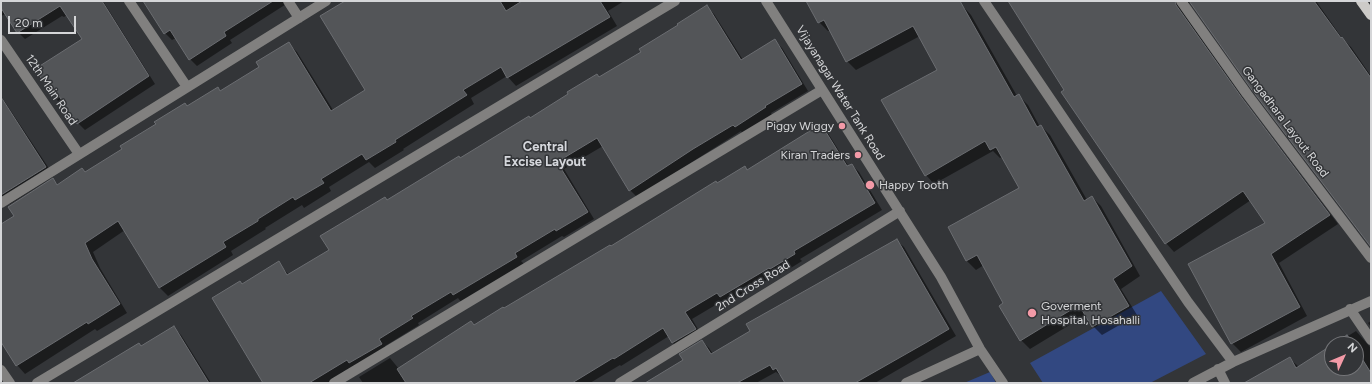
<!DOCTYPE html>
<style>
body{margin:0}
#map{position:relative;width:1372px;height:384px;overflow:hidden;background:#333538;font-family:Figtree,sans-serif}
canvas{display:block}
.frame{position:absolute;inset:0;border:2px solid #d5d6d8;pointer-events:none}
.north{position:absolute;left:1324px;top:336px;width:40px;height:40px;box-sizing:border-box;background:#333538;border:1px solid #747578;border-radius:50%;rotate:46deg;font-size:11px;font-weight:700;line-height:16px;text-align:center;color:#d5d6d8}
.north::after{content:'';display:block;margin:auto;width:14px;height:18px;background:#f39aa7;clip-path:polygon(50% 0,100% 100%,50% 72%,0 100%)}
.scale{position:absolute;left:8px;top:16px;width:68px;height:18px;box-sizing:border-box;border:2px solid #d5d6d8;border-top:0;padding-left:5px;font-size:12px;line-height:14px;white-space:nowrap;color:#d5d6d8;-webkit-text-stroke:3px #333538;paint-order:stroke}
</style>
<div id="map">
<canvas width="1372" height="384"></canvas>
<div class="frame"></div>
<div class="north">N</div>
<div class="scale">20 m</div>
</div>
<script>
const ctx = document.querySelector('canvas').getContext('2d');
ctx.lineJoin = 'round';
function fill(path, color) { ctx.fillStyle = color; ctx.fill(path, 'evenodd'); }
const shape = rows => new Path2D(rows.map(r => 'M' + r).join(''));
function strokePath(path, color, width, dash) { ctx.strokeStyle = color; ctx.lineWidth = width; ctx.lineCap = dash ? 'butt' : 'round'; ctx.setLineDash(dash || []); ctx.stroke(path); }
function write(font, color, halo, rows, align = 'center') {
  ctx.font = font + ' Figtree,sans-serif'; ctx.lineWidth = 3; ctx.setLineDash([]); ctx.textBaseline = 'middle'; ctx.strokeStyle = halo; ctx.fillStyle = color; for (const [text, x, y, turn = 0] of rows) {
    ctx.save(); ctx.translate(x, y); ctx.rotate((+turn || 0) * Math.PI / 180); ctx.textAlign = isNaN(turn) ? turn : align; if (halo) ctx.strokeText(text, 0, 0); ctx.fillText(text, 0, 0); ctx.restore();
  }
}
fill(shape([
 [1161,291,1206,354,1150,383,1043,383,1030,363],
 [990,372,996,383,964,383]
]), '#324881');
fill(shape([
 [1,1,103,1,155,84,85,130,78,123,66,104,63,106,56,99,37,70,83,40,67,15,64,17,62,16,25,39,18,32,6,14,1,16],
 [151,1,291,1,230,40,232,43,197,66,190,59,176,38,172,40,165,33,146,4],
 [347,1,624,1,608,11,617,26,516,86,507,76,471,98,474,104,403,149,404,150,375,168,369,162,329,187,331,191,304,208,302,205,265,228,266,229,231,251,233,255,168,296,160,288,125,230,93,252,100,268,127,313,97,331,95,329,25,374,17,365,1,340,1,225,15,216,53,180,58,185,86,173,218,88,221,92,260,67,288,43,297,52,333,110,367,90],
 [808,1,958,1,971,15,1017,96,1019,96,1028,105,1040,127,1041,126,1050,135,1087,200,1092,197,1101,206,1140,276,1121,289,1137,315,1102,335,1093,326,1086,315,1030,349,1021,340,1005,304,984,265,976,270,967,261,949,227,1020,189,1003,157,1000,158,993,151,934,184,926,175,938,70,920,36,856,70,847,61,830,30,828,31,819,22],
 [1009,1,1316,1,1342,38,1351,47,1371,76,1371,245,1192,4,1190,3,1184,7,1184,14,1250,108,1338,224,1279,263,1307,316,1241,352,1232,343,1266,223,1251,200,1174,252,1166,243,1065,90],
 [707,7,714,14,743,60,775,41,782,48,808,91,771,113,772,115,742,133,741,131,637,197,630,190,603,146,564,169,594,219,564,237,562,236,521,261,524,264,461,302,458,298,418,323,419,325,385,346,389,353,354,367,328,383,264,383,242,284,278,263,289,275,330,250,387,201,600,78,642,52],
 [1,96,54,176,10,204,1,195],
 [821,126,828,133,849,167,852,165,859,172,882,210,800,259,802,261,778,276,777,274,727,303,724,300,692,319,702,336,680,350,673,343,669,336,621,366,620,365,590,383,363,383,359,377,390,358,399,369,611,247,718,184,747,170],
 [896,240,904,247,956,336,875,383,787,383,782,376,781,376,776,372,756,383,647,383,684,360,702,341,709,348,713,354,751,332],
 [1371,321,1371,327,1368,323],
 [174,328,181,335,211,383,75,383,142,347],
 [1356,331,1370,347,1371,347,1371,383,1251,383,1290,359,1299,367,1332,346,1332,368,1356,368,1356,344,1335,344]
]), '#0007');
const building = shape([
 [1,1,102,1,149,76,77,124,59,96,55,99,35,69,82,39,60,6,17,33,1,8,1,1],
 [143,1,273,1,224,32,226,36,189,60,170,30,164,34,143,1],
 [345,1,500,1,506,11,522,1,600,1,610,17,507,78,501,67,463,90,467,95,395,140,396,142,366,160,362,154,321,179,324,183,295,200,293,197,258,219,258,221,223,242,226,247,159,288,118,221,85,243,92,259,120,304,88,324,87,322,16,366,1,342,1,224,14,216,8,207,53,178,57,185,82,168,85,172,122,149,120,146,156,124,154,122,185,103,187,106,218,87,220,91,259,67,256,62,289,42,331,111,365,90,320,16,345,1],
 [806,1,960,1,1014,97,1019,94,1037,127,1041,125,1084,201,1092,196,1132,266,1113,279,1129,306,1092,327,1079,305,1020,341,999,306,1003,303,977,255,966,261,948,227,1019,188,996,147,990,150,985,141,925,176,881,100,937,70,913,26,846,62,824,20,818,23,806,1],
 [1008,1,1175,1,1176,5,1242,98,1330,215,1271,254,1300,307,1231,344,1188,264,1265,223,1243,191,1165,244,1061,92,1064,90,1008,1],
 [1189,1,1314,1,1341,38,1342,37,1371,78,1371,247,1252,90,1189,1],
 [707,5,741,60,775,39,802,84,765,106,766,107,735,127,733,125,693,149,629,191,597,138,557,162,588,212,556,231,555,229,515,253,517,257,453,295,451,292,411,316,413,318,379,339,382,344,349,363,347,360,309,383,263,383,212,298,240,281,242,284,279,261,287,275,329,250,320,236,385,197,387,200,459,156,460,158,529,116,530,118,568,94,567,92,597,74,599,77,641,52,639,49,678,25,677,24,707,5],
 [1,97,46,167,1,195,1,97],
 [821,124,847,166,852,164,875,203,794,251,795,254,770,269,769,268,720,297,717,293,685,312,696,329,672,343,663,328,614,359,613,358,572,383,406,383,397,369,471,321,474,325,503,307,504,308,610,245,611,246,716,181,717,183,745,166,747,170,821,124],
 [897,239,949,329,927,342,855,383,785,383,776,368,773,370,770,365,737,383,645,383,683,360,679,354,702,340,711,354,750,331,746,324,897,239],
 [174,326,209,383,73,383,139,343,141,346,174,326],
 [1347,335,1353,344,1333,344,1347,335],
 [1332,345,1332,368,1356,368,1356,349,1371,373,1371,383,1244,383,1290,357,1296,368,1332,345]
]);
fill(building, '#535558');
strokePath(building, '#6b6d71', 1);
strokePath(shape([
 [129,1,187,87],
 [288,1,299,18],
 [766,1,941,277,980,349,1003,383],
 [984,1,1188,302,1233,362],
 [1181,1,1247,94,1371,258],
 [1,40,79,154],
 [1,203,326,1],
 [1350,309,1371,340],
 [1218,369,1225,383],
 [1,370,10,383],
 [37,383,675,1],
 [334,383,822,90],
 [620,383,900,211],
 [906,383,980,349],
 [1193,383,1233,362,1371,301]
]), '#81807f', 10);
strokePath(shape([
 [1361,1,1371,15]
]), '#cdcbc8', 10);
for (const [x, y, r, color] of [
 [842,126,4,"#f39aa7"],
 [858,155,4,"#f39aa7"],
 [870,185,5,"#f39aa7"],
 [1032,313,5,"#f39aa7"]
]) { const dot = new Path2D(); dot.arc(x, y, r, 0, 2 * Math.PI); ctx.fillStyle = color; ctx.fill(dot); strokePath(dot, '#333538', 1.5); }
write('12px', '#d5d6d8', '#333538', [
 ["12th Main Road",51,90,56],
 ["Vijayanagar Water Tank Road",840,93,58],
 ["Gangadhara Layout Road",1285,122,53],
 ["2nd Cross Road",753,286,-32]
]);
write('12px', '#d5d6d8', '#333538', [
 ["Piggy Wiggy",834,126],
 ["Kiran Traders",850,155],
 ["Happy Tooth",879,185,"left"],
 ["Goverment",1041,306,"left"],
 ["Hospital, Hosahalli",1041,320,"left"]
], 'right');
write('bold 13px', '#d5d7dc', '#333538', [
 ["Central",545,147],
 ["Excise Layout",545,162]
]);
</script>
